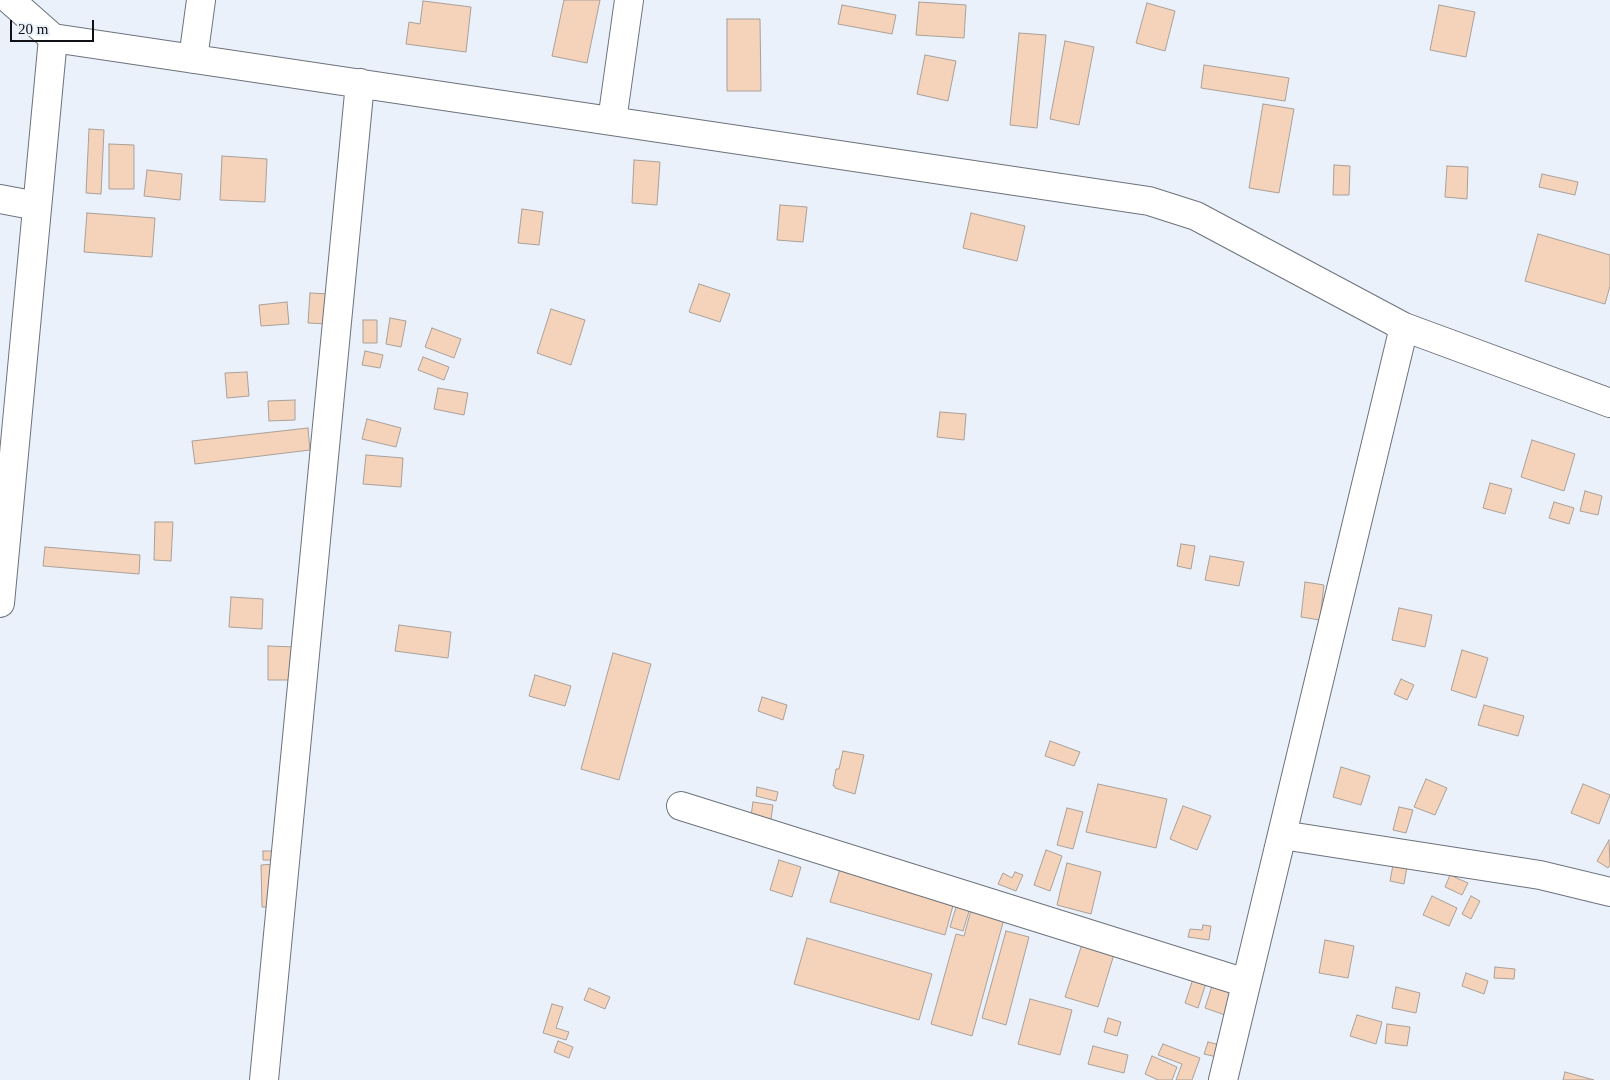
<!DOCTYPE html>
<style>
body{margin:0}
#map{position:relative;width:1610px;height:1080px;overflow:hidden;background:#eaf1fb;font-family:Georgia,serif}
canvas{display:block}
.scale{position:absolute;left:10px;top:20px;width:84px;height:22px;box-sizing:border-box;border:2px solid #0f1114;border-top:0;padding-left:6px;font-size:15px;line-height:18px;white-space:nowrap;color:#0f1114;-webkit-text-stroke:4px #eaf1fb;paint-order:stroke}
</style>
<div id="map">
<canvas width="1610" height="1080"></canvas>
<div class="scale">20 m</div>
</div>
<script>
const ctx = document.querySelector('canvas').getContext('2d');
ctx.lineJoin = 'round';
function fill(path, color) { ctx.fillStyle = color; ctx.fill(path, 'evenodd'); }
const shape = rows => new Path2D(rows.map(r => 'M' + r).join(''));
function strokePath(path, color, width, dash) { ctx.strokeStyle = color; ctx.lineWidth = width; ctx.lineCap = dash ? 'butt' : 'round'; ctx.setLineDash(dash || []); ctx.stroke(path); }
const building = shape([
 [564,0,600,0,587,63,552,56,564,0],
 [423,1,471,7,466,52,406,44,409,22,420,24,423,1],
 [919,2,966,5,964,38,916,35,919,2],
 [1147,3,1175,11,1165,51,1136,43,1147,3],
 [842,5,896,15,892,34,838,24,842,5],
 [1439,5,1475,12,1466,57,1430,50,1439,5],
 [727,19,760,19,761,91,727,91,727,19],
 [1019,33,1046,35,1037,128,1010,125,1019,33],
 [1065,41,1094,47,1079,125,1050,119,1065,41],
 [925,55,956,61,948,101,917,94,925,55],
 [1204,65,1289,78,1285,101,1201,88,1204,65],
 [1263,104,1294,109,1279,193,1249,188,1263,104],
 [89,129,104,130,101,194,86,193,89,129],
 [109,144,134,145,134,189,109,189,109,144],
 [222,156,267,159,265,202,220,200,222,156],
 [634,160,660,162,657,205,632,203,634,160],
 [1334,165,1350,166,1349,195,1333,195,1334,165],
 [1447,166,1468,167,1467,199,1445,197,1447,166],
 [147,170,182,174,180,200,144,196,147,170],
 [1542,174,1578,182,1575,195,1539,187,1542,174],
 [780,205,807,207,803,242,777,240,780,205],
 [522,209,543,212,539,245,518,243,522,209],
 [87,213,155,218,152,257,84,252,87,213],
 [971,213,1025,226,1017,261,963,248,971,213],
 [1538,234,1610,255,1610,286,1605,304,1525,281,1538,234],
 [699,284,730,294,720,322,689,312,699,284],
 [310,293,329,294,327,324,308,323,310,293],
 [287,302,289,324,261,326,259,305,287,302],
 [551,309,585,320,571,365,537,353,551,309],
 [390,318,406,321,401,347,386,344,390,318],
 [363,320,377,320,377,343,363,343,363,320],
 [432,328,461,339,454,358,425,347,432,328],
 [365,351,383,355,380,368,362,365,365,351],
 [423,357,449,367,444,380,418,370,423,357],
 [247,372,249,396,227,398,225,373,247,372],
 [438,388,468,393,464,415,434,409,438,388],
 [295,400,295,420,269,421,268,401,295,400],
 [940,412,966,414,964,440,937,437,940,412],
 [367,419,401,428,396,447,362,439,367,419],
 [308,428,310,450,195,464,192,441,308,428],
 [1532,440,1575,454,1564,491,1521,477,1532,440],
 [366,455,403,458,401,487,363,484,366,455],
 [1490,483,1512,489,1505,514,1483,508,1490,483],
 [1585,491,1602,496,1598,515,1580,511,1585,491],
 [1554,502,1574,508,1569,524,1549,518,1554,502],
 [155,522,173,522,171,561,154,560,155,522],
 [1181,544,1195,546,1191,569,1177,566,1181,544],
 [45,547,140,555,139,574,43,566,45,547],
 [1210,556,1244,562,1239,586,1205,580,1210,556],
 [1305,582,1324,585,1320,620,1301,617,1305,582],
 [231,597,263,599,262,629,229,627,231,597],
 [1399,608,1432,615,1425,647,1392,640,1399,608],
 [399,625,451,632,448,658,395,651,399,625],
 [268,646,296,647,296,680,268,680,268,646],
 [1462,650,1488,658,1476,698,1451,690,1462,650],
 [613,653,651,664,619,780,581,769,613,653],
 [535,675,571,686,565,706,529,696,535,675],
 [1401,679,1414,685,1407,700,1394,694,1401,679],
 [762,697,787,705,783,720,758,711,762,697],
 [1484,705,1524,716,1518,736,1478,725,1484,705],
 [1050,741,1080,752,1074,766,1045,756,1050,741],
 [843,751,864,755,855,794,835,788,835,786,833,786,836,769,839,769,843,751],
 [1341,767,1370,776,1361,805,1333,797,1341,767],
 [1426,779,1447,788,1435,815,1414,807,1426,779],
 [1098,784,1167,799,1156,848,1086,832,1098,784],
 [1583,784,1610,795,1599,824,1571,813,1583,784],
 [757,787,778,792,776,801,756,796,757,787],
 [753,802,773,805,771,819,751,816,753,802],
 [1183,806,1211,816,1197,850,1170,839,1183,806],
 [1399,807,1413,810,1406,833,1393,830,1399,807],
 [1067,808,1083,812,1073,849,1057,845,1067,808],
 [1609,840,1610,865,1608,868,1597,861,1609,840],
 [1046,850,1062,856,1050,891,1034,885,1046,850],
 [263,851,278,851,278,860,263,860,263,851],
 [779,860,801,867,792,897,770,890,779,860],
 [1067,863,1101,872,1091,914,1057,905,1067,863],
 [276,864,277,907,262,907,261,865,276,864],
 [1393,865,1407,867,1404,884,1390,881,1393,865],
 [840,869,954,902,945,935,830,902,840,869],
 [1015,872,1023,875,1016,891,998,884,1003,873,1012,878,1015,872],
 [1450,875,1468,883,1462,895,1445,887,1450,875],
 [1432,896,1457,908,1449,926,1423,915,1432,896],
 [1471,896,1480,901,1471,919,1462,914,1471,896],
 [957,904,970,908,963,931,950,927,957,904],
 [971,910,1004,919,972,1036,931,1024,956,934,964,936,971,910],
 [1203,925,1211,926,1209,940,1188,937,1190,929,1202,930,1203,925],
 [1006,931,1029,937,1006,1025,982,1018,1006,931],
 [807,938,932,974,919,1020,794,984,807,938],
 [1325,940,1354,946,1348,978,1319,973,1325,940],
 [1083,941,1115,951,1098,1007,1065,997,1083,941],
 [1495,967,1515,969,1514,979,1494,978,1495,967],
 [1466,973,1488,981,1484,994,1462,986,1466,973],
 [1194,976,1207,980,1198,1008,1185,1003,1194,976],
 [1212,986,1232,993,1225,1015,1205,1008,1212,986],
 [1396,987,1420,993,1416,1013,1392,1008,1396,987],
 [589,988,610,997,605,1009,584,1000,589,988],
 [1030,999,1072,1010,1060,1055,1018,1044,1030,999],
 [552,1004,563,1007,556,1028,569,1032,566,1040,543,1033,552,1004],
 [1357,1015,1382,1022,1376,1044,1350,1036,1357,1015],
 [1108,1018,1121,1022,1117,1036,1104,1032,1108,1018],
 [1387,1024,1410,1027,1407,1046,1385,1043,1387,1024],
 [558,1041,573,1047,569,1058,554,1052,558,1041],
 [1208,1042,1220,1045,1217,1057,1204,1054,1208,1042],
 [1163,1044,1200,1058,1192,1080,1176,1080,1182,1064,1158,1055,1163,1044],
 [1093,1046,1128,1055,1124,1073,1088,1064,1093,1046],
 [1152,1056,1177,1067,1172,1080,1158,1080,1145,1074,1152,1056],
 [1565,1072,1594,1080,1563,1080,1565,1072]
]);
fill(building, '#f4d3ba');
strokePath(building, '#aaa099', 1);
const minor = shape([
 [10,0,53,38,1149,201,1196,216,1404,327,1610,403],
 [193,59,201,0],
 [612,121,629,0],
 [0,199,37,206],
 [0,603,53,38],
 [681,806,1246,983],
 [1282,835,1540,875,1610,892],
 [264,1080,360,83],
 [1223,1080,1404,327]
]);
strokePath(minor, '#6d737b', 30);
strokePath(minor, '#fff', 28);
</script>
